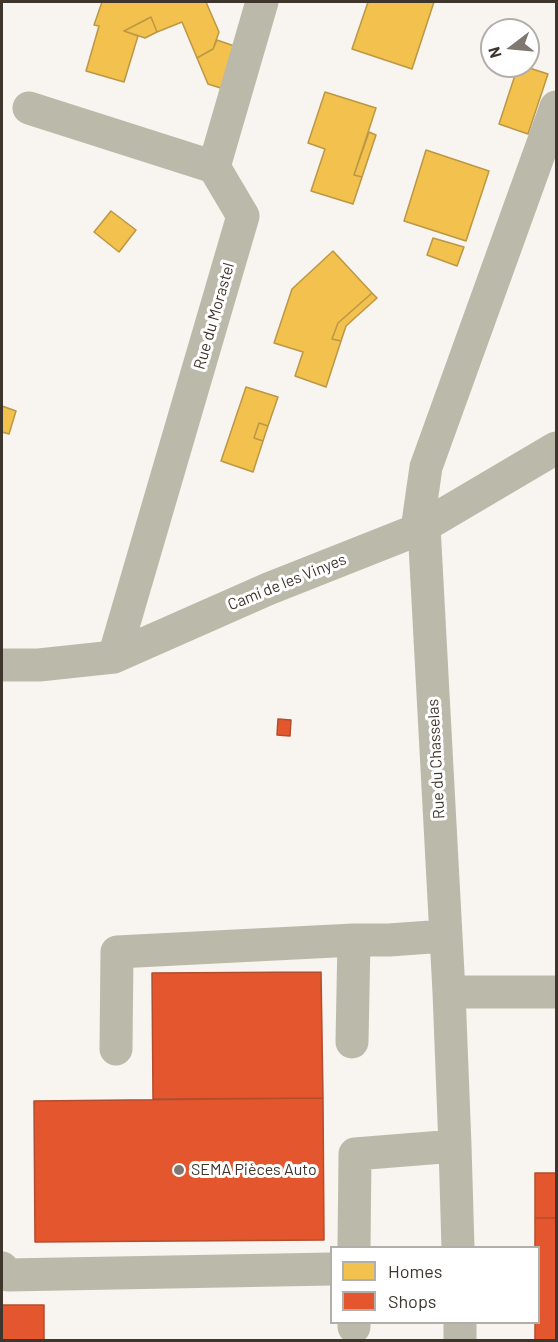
<!DOCTYPE html>
<meta charset="utf-8">
<style>
body{margin:0}
#map{position:relative;width:558px;height:1342px;overflow:hidden;background:#f8f4ef;font-family:Barlow,sans-serif}
canvas{display:block}
.frame{position:absolute;inset:0;border:3px solid #3e362d;pointer-events:none}
.legend{position:absolute;left:330px;top:1246px;width:210px;height:78px;box-sizing:border-box;background:#fff;border:2px solid #b2afab;margin:0;padding:8px 10px;list-style:none;font-size:18px;color:#3e362d}
.legend li{display:flex;align-items:center;gap:12px;height:30px}
.legend b{width:30px;border:2px solid #b2afab}
.north{position:absolute;left:480px;top:18px;width:60px;height:60px;box-sizing:border-box;background:#fff;border:2px solid #b2afab;border-radius:50%;rotate:254deg;font-size:16px;font-weight:700;line-height:24px;text-align:center;color:#3e362d}
.north::after{content:'';display:block;margin:auto;width:21px;height:27px;background:#7f7871;clip-path:polygon(50% 0,100% 100%,50% 72%,0 100%)}
</style>
<div id="map">
<canvas width="558" height="1342"></canvas>
<div class="frame"></div>
<ul class="legend">
<li><b style="height:16px;background:#f2c14e"></b>Homes</li>
<li><b style="height:16px;background:#e4572e"></b>Shops</li>
</ul>
<div class="north">N</div>
</div>
<script>
const ctx = document.querySelector('canvas').getContext('2d');
ctx.lineJoin = 'round';
function fill(path, color) { ctx.fillStyle = color; ctx.fill(path, 'evenodd'); }
const shape = rows => new Path2D(rows.map(r => 'M' + r).join(''));
function strokePath(path, color, width, dash) { ctx.strokeStyle = color; ctx.lineWidth = width; ctx.lineCap = dash ? 'butt' : 'round'; ctx.setLineDash(dash || []); ctx.stroke(path); }
function write(font, color, halo, rows, align = 'center') {
  ctx.font = font + ' Barlow,sans-serif'; ctx.lineWidth = 6; ctx.setLineDash([]); ctx.textBaseline = 'middle'; ctx.strokeStyle = halo; ctx.fillStyle = color; for (const [text, x, y, turn = 0] of rows) {
    ctx.save(); ctx.translate(x, y); ctx.rotate((+turn || 0) * Math.PI / 180); ctx.textAlign = isNaN(turn) ? turn : align; if (halo) ctx.strokeText(text, 0, 0); ctx.fillText(text, 0, 0); ctx.restore();
  }
}
const homes = shape([
 [102,2,206,2,219,32,213,49,197,58,182,22,157,32,151,17,124,31,138,36,124,82,86,71,99,26,94,25,102,2],
 [368,2,434,2,412,69,352,49,368,2],
 [151,17,157,32,145,38,124,31,151,17],
 [217,40,243,49,230,91,208,84,197,58,213,49,217,40],
 [518,66,523,66,548,74,528,134,499,124,518,66],
 [325,92,376,108,354,175,362,177,353,204,311,191,325,149,308,143,325,92],
 [369,132,376,135,362,177,354,175,369,132],
 [426,150,489,171,466,241,404,221,426,150],
 [111,211,136,230,119,252,94,232,111,211],
 [433,238,464,247,457,266,427,255,433,238],
 [333,251,372,293,338,323,332,339,341,341,326,387,295,376,303,352,274,343,292,289,333,251],
 [372,293,377,298,346,326,341,341,332,339,338,323,372,293],
 [246,387,278,397,268,426,259,423,254,438,263,441,253,472,221,461,246,387],
 [2,406,16,411,9,434,2,432,2,406],
 [259,423,268,426,263,441,254,438,259,423]
]);
fill(homes, '#f2c14e');
strokePath(homes, '#bc9744', 1.5);
const shops = shape([
 [278,719,291,720,290,736,277,735,278,719],
 [321,972,323,1098,153,1099,152,973,321,972],
 [323,1098,324,1240,35,1242,34,1101,323,1098],
 [535,1173,556,1173,556,1218,535,1218,535,1173],
 [535,1218,556,1218,556,1340,535,1340,535,1322,538,1322,538,1248,535,1248,535,1218],
 [2,1305,44,1305,44,1340,2,1340,2,1305]
]);
fill(shops, '#e4572e');
strokePath(shops, '#b24d2e', 1.5);
strokePath(shape([
 [29,108,214,167,243,216,114,657],
 [214,167,262,2],
 [424,526,449,992,455,1146,458,1248],
 [417,530,426,467,556,107],
 [2,665,39,665,114,657,268,589,417,530,556,448],
 [449,992,556,992],
 [352,1042,354,940],
 [116,1049,117,952,354,940,389,940,445,936],
 [354,1248,355,1154,455,1146],
 [2,1268,8,1275,332,1269],
 [460,1322,460,1340],
 [354,1327,354,1322]
]), '#bbb9a9', 33);
for (const [x, y, r, color] of [
 [179,1170,6,"#7f7871"]
]) { const dot = new Path2D(); dot.arc(x, y, r, 0, 2 * Math.PI); ctx.fillStyle = color; ctx.fill(dot); strokePath(dot, '#fff', 2); }
write('16px', '#3e362d', '#fff', [
 ["Rue du Morastel",214,316,-74],
 ["Camí de les Vinyes",287,582,-22],
 ["Rue du Chasselas",436,759,-93]
]);
write('16px', '#3e362d', '#fff', [
 ["SEMA Pièces Auto",191,1170]
], 'left');
</script>
